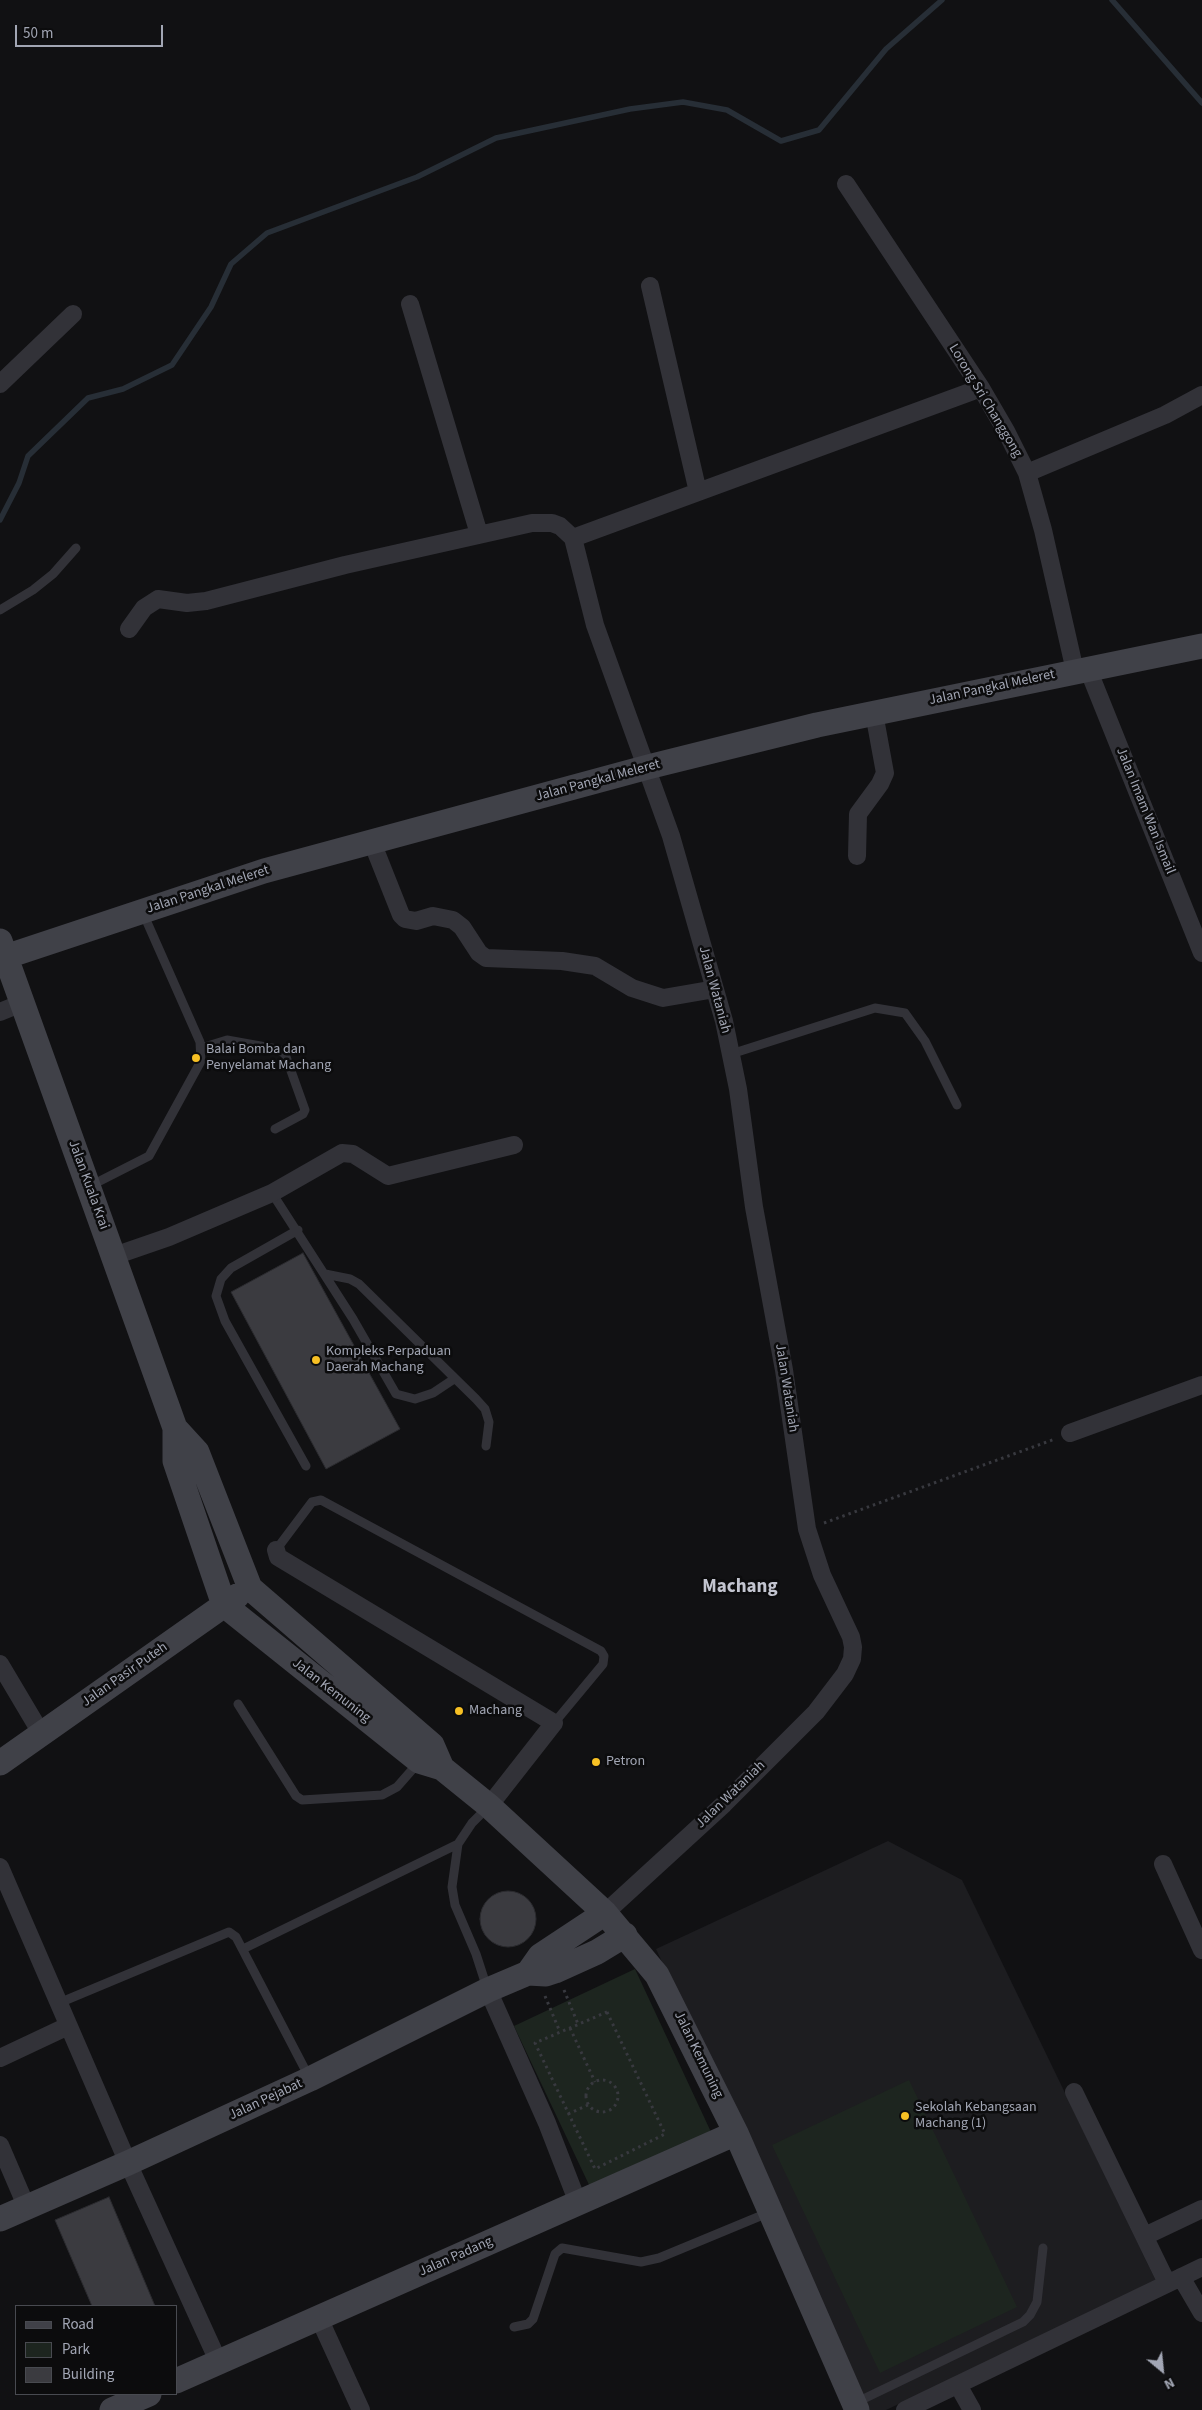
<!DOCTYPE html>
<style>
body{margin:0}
#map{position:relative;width:1202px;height:2410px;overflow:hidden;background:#111113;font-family:"Source Sans 3",sans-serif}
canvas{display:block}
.legend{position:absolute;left:15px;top:2305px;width:162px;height:90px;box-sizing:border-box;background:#0c0c0d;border:1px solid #484a50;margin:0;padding:6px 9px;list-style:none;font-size:15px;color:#a2a6b4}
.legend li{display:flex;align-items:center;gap:10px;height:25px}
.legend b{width:25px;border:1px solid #484a50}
.north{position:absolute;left:1137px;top:2345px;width:50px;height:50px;-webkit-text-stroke:4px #0c0c0d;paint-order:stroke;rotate:152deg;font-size:14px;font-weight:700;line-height:20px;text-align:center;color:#a2a6b4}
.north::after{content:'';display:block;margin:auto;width:18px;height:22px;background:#a2a6b4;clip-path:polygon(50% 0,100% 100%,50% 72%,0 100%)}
.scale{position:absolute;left:15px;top:25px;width:148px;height:22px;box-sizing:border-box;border:2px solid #a2a6b4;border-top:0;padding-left:6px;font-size:15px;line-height:18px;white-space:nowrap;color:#a2a6b4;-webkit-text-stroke:4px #0c0c0d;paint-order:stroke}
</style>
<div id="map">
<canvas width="1202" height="2410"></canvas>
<ul class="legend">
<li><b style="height:6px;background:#404148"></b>Road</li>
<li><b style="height:14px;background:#1d251f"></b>Park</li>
<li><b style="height:14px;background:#3b3b40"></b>Building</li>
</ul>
<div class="north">N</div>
<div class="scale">50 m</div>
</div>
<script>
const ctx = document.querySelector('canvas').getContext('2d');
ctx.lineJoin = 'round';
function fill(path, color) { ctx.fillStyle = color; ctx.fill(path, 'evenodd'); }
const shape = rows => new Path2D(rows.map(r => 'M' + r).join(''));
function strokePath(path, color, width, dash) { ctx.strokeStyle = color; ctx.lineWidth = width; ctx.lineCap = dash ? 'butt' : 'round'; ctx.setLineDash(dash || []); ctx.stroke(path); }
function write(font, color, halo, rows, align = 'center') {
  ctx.font = font + ' "Source Sans 3",sans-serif'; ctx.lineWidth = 5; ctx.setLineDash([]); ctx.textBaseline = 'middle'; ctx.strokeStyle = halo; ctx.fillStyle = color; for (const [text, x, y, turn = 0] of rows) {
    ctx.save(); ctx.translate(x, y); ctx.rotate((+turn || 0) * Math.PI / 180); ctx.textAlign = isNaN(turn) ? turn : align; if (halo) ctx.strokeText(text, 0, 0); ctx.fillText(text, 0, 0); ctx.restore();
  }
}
fill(shape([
 [888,1841,962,1880,1157,2283,886,2410,869,2410,656,1949]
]), '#1d1d20');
fill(shape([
 [635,1969,711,2132,591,2189,514,2026],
 [909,2080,1017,2307,880,2373,772,2145]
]), '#1d251f');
strokePath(shape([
 [1112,0,1202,103],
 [0,520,19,483,28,456,88,398,123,389,172,365,211,307,231,264,267,233,417,177,496,138,630,109,683,102,727,110,781,141,819,130,886,49,942,0]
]), '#272e36', 5.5);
const building = shape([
 [303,1253,400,1429,326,1469,231,1292,303,1253],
 '480 1919a28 28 0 1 1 56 0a28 28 0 1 1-56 0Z',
 [109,2197,155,2306,92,2306,55,2220,109,2197]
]);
fill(building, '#3b3b40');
strokePath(building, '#2b2b2f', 1);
strokePath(shape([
 [824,1523,1055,1439],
 [564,1990,578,2024],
 [545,1996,560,2032],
 [607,2012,665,2134,595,2169,535,2043,607,2012],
 [570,2028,595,2082],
 '586 2096a16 16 0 1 1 32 0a16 16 0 1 1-32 0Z',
 [568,2114,588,2105]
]), '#38393f', 3, [2.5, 4]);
strokePath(shape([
 [0,610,33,590,53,574,76,548],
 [201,1048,227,1040,277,1049,285,1054,305,1110,303,1114,275,1129],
 [731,1054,875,1008,905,1013,925,1041,957,1105],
 [90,1186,149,1156,201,1061,200,1042,143,913],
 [272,1193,353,1319,396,1394,415,1399,433,1393,454,1379],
 [298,1230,231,1268,221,1279,216,1296,225,1321,306,1466],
 [325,1274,350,1279,359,1284,476,1399,485,1409,489,1422,486,1446],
 [276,1550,312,1502,321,1500,601,1651,604,1656,603,1664,554,1723],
 [238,1704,296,1796,302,1800,382,1795,397,1787,418,1763],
 [243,1949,458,1844],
 [487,1988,476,1954,455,1905,452,1887,458,1844,472,1823,489,1806],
 [59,2003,229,1932,236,1937,310,2079],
 [514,2327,528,2324,533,2319,555,2254,562,2248,641,2262,659,2258,770,2212],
 [855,2403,1023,2322,1030,2315,1037,2302,1043,2248]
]), '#323238', 9);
strokePath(shape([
 [846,184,981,388,1006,431,1027,473,1043,530,1075,671],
 [650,286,698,492],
 [410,304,479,534],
 [0,384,73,314],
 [1027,473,1165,415,1202,395],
 [573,538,981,388],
 [129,629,144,608,158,599,187,603,206,601,345,565,532,523,552,523,560,526,573,538,595,625,671,836,724,1021,738,1089,754,1207,784,1370,807,1529,822,1575,851,1637,853,1647,852,1659,845,1674,816,1712,724,1804,605,1913],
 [1088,669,1202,953],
 [372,842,401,915,405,919,416,921,433,916,453,920,462,927,479,953,486,958,562,961,595,966,632,988,663,998,715,989],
 [857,856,858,814,880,784,885,773,874,713],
 [0,1012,22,1003],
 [114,1256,169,1237,272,1193,342,1153,353,1154,388,1176,514,1145],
 [1070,1433,1202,1385],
 [276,1550,278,1557,554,1723,489,1806],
 [0,1664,41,1733],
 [1163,1864,1202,1950],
 [0,1867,128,2163,219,2363],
 [488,1990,547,2123,578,2203],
 [0,2058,68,2026],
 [1074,2092,1167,2283],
 [0,2145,27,2208],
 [1145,2236,1202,2209],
 [1181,2277,1202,2313],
 [319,2318,361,2410],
 [958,2385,972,2410],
 [905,2410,1202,2267]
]), '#323238', 18);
strokePath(shape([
 [0,941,175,1428,175,1461,224,1605],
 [5,957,264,871,648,767,817,725,1202,646],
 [175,1428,197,1452,250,1588,432,1745,442,1768],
 [224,1605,419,1761,442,1768,489,1806,605,1913,657,1975,736,2133,857,2410],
 [0,1763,237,1596],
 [528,1973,540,1956,605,1913],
 [0,2219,128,2163,310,2079,488,1990,528,1973,546,1974,555,1971,597,1952,625,1935],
 [176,2381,736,2133],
 [112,2410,149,2394]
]), '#404148', 25);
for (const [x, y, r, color] of [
 [196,1058,5,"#f7c024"],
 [316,1360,5,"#f7c024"],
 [459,1711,5,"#f7c024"],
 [596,1762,5,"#f7c024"],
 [905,2116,5,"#f7c024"]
]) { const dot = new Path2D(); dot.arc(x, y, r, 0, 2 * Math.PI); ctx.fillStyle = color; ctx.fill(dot); strokePath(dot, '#0c0c0d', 2); }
write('14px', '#a2a6b4', '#0c0c0d', [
 ["Lorong Sri Changgong",985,401,59],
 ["Jalan Pangkal Meleret",992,688,-12],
 ["Jalan Pangkal Meleret",598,781,-15],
 ["Jalan Imam Wan Ismail",1145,811,68],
 ["Jalan Pangkal Meleret",208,890,-18],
 ["Jalan Wataniah",714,990,75],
 ["Jalan Kuala Krai",88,1185,70],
 ["Jalan Wataniah",786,1388,81],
 ["Jalan Pasir Puteh",125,1675,-35],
 ["Jalan Kemuning",331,1691,38],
 ["Jalan Wataniah",731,1795,-44],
 ["Jalan Kemuning",698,2055,64],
 ["Jalan Pejabat",266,2100,-25],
 ["Jalan Padang",456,2257,-24]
]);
write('14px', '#a2a6b4', '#0c0c0d', [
 ["Balai Bomba dan",206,1050],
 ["Penyelamat Machang",206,1066],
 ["Kompleks Perpaduan",326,1352],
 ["Daerah Machang",326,1368],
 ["Machang",469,1711],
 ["Petron",606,1762],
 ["Sekolah Kebangsaan",915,2108],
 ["Machang (1)",915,2124]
], 'left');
write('bold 19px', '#c3c5d0', '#0c0c0d', [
 ["Machang",740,1588]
]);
</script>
